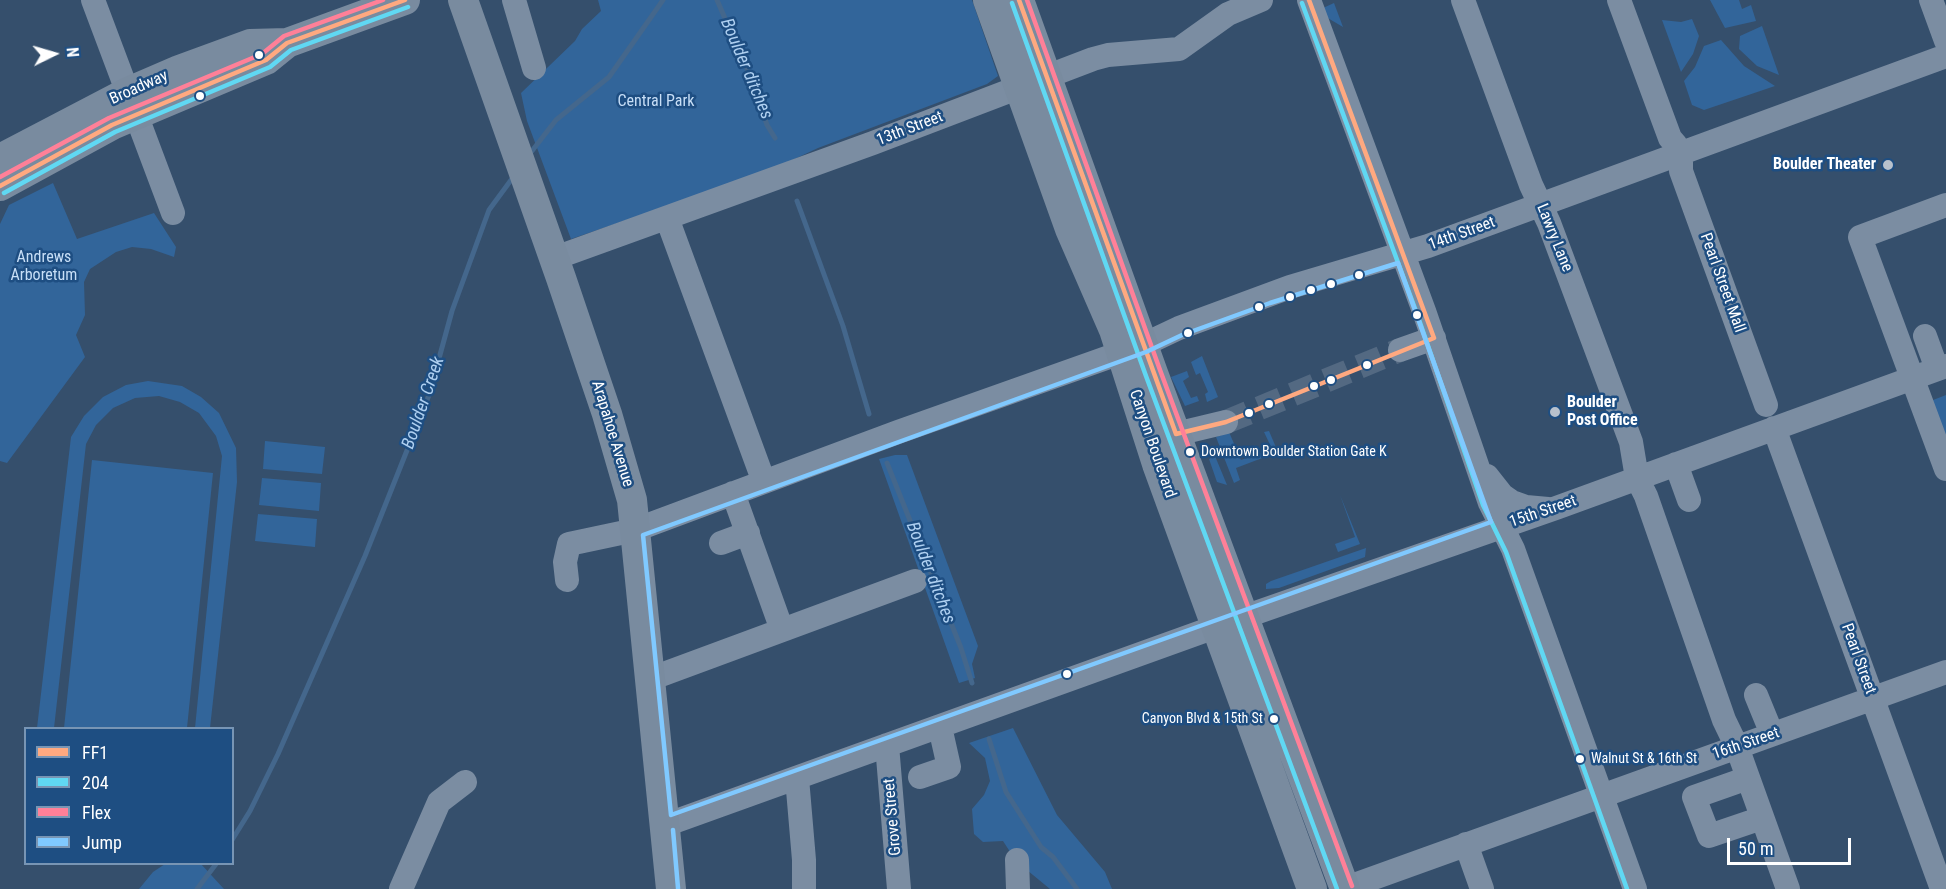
<!DOCTYPE html>
<style>
body{margin:0}
#map{position:relative;width:1946px;height:889px;overflow:hidden;background:#354f6c;font-family:"Roboto Condensed",sans-serif}
canvas{display:block}
.legend{position:absolute;left:24px;top:727px;width:210px;height:138px;box-sizing:border-box;background:#1e4e82;border:2px solid #7895b4;margin:0;padding:8px 10px;list-style:none;font-size:18px;color:#fff}
.legend li{display:flex;align-items:center;gap:12px;height:30px}
.legend b{width:30px;border:2px solid #7895b4}
.north{position:absolute;left:24px;top:24px;width:60px;height:60px;-webkit-text-stroke:4px #1e4e82;paint-order:stroke;rotate:85deg;font-size:16px;font-weight:700;line-height:24px;text-align:center;color:#fff}
.north::after{content:'';display:block;margin:auto;width:21px;height:27px;background:#fff;clip-path:polygon(50% 0,100% 100%,50% 72%,0 100%)}
.scale{position:absolute;left:1727px;top:838px;width:124px;height:27px;box-sizing:border-box;border:3px solid #fff;border-top:0;padding-left:8px;font-size:18px;line-height:21px;white-space:nowrap;color:#fff;-webkit-text-stroke:4px #1e4e82;paint-order:stroke}
</style>
<div id="map">
<canvas width="1946" height="889"></canvas>
<ul class="legend">
<li><b style="height:8px;background:#ffa980"></b>FF1</li>
<li><b style="height:8px;background:#60d8f3"></b>204</li>
<li><b style="height:8px;background:#ff8098"></b>Flex</li>
<li><b style="height:8px;background:#80c9ff"></b>Jump</li>
</ul>
<div class="north">N</div>
<div class="scale">50 m</div>
</div>
<script>
const ctx = document.querySelector('canvas').getContext('2d');
ctx.lineJoin = 'round';
function fill(path, color) { ctx.fillStyle = color; ctx.fill(path, 'evenodd'); }
const shape = rows => new Path2D(rows.map(r => 'M' + r).join(''));
function strokePath(path, color, width, dash) { ctx.strokeStyle = color; ctx.lineWidth = width; ctx.lineCap = dash ? 'butt' : 'round'; ctx.setLineDash(dash || []); ctx.stroke(path); }
function write(font, color, halo, rows, align = 'center') {
  ctx.font = font + ' "Roboto Condensed",sans-serif'; ctx.lineWidth = 5; ctx.setLineDash([]); ctx.textBaseline = 'middle'; ctx.strokeStyle = halo; ctx.fillStyle = color; for (const [text, x, y, turn = 0] of rows) {
    ctx.save(); ctx.translate(x, y); ctx.rotate((+turn || 0) * Math.PI / 180); ctx.textAlign = isNaN(turn) ? turn : align; if (halo) ctx.strokeText(text, 0, 0); ctx.fillText(text, 0, 0); ctx.restore();
  }
}
fill(shape([
 [598,0,972,0,998,76,987,84,818,148,767,172,571,239,527,121,521,93,575,41,582,29,601,11],
 [1710,0,1739,0,1742,9,1751,5,1756,21,1725,28],
 [1334,3,1343,27,1326,17,1323,8],
 [1692,19,1699,36,1693,54,1681,72,1662,20,1681,22],
 [1762,26,1779,75,1757,66,1739,49,1740,36],
 [1721,40,1744,66,1775,86,1704,110,1692,105,1684,81,1695,67,1704,46],
 [53,183,77,239,154,213,176,247,174,257,151,249,132,247,116,252,90,269,84,282,85,315,76,335,85,357,7,463,0,461,0,224,9,205],
 [1202,356,1218,397,1207,402,1205,394,1208,392,1200,373,1196,375,1191,362],
 [1187,371,1189,377,1183,381,1191,398,1197,396,1199,401,1185,406,1171,377],
 [148,381,182,386,201,397,219,413,236,448,237,482,210,728,195,728,222,456,216,436,199,413,180,402,159,396,135,398,113,408,96,425,86,444,54,728,37,728,71,437,84,416,103,397,126,385],
 [1946,395,1946,451,1928,402],
 [1269,431,1278,452,1236,468,1240,480,1234,483,1216,437,1229,432,1241,460,1272,449,1264,432],
 [265,441,325,447,322,474,263,469],
 [895,455,907,455,978,646,972,664,975,678,959,683,879,459],
 [1215,456,1227,485,1217,482,1209,459],
 [92,460,213,473,187,728,64,728],
 [262,478,321,483,319,511,259,505],
 [1340,495,1360,544,1338,552,1335,544,1355,537],
 [258,514,317,519,315,547,255,541],
 [1366,548,1365,557,1279,588,1266,589,1266,584,1271,581],
 [1013,728,1057,815,1105,872,1112,889,1050,889,1016,861,1003,841,983,842,974,834,972,809,984,795,990,781,985,758,969,743],
 [165,864,201,864,224,889,139,889,153,872]
]), '#32659a');
strokePath(shape([
 [717,0,752,80,767,125,775,138],
 [528,156,556,120,609,77,663,0],
 [797,201,843,326,869,414],
 [887,463,961,648,972,683],
 [989,739,1006,792,1041,847,1053,857,1077,889],
 [232,840,250,811,278,754,365,556,429,395,452,311,489,210,514,176],
 [197,889,216,864]
]), '#44678c', 5);
strokePath(shape([
 [1226,422,1400,350]
]), '#536982', 24, [24, 12]);
strokePath(shape([
 [93,0,173,213],
 [514,0,534,68],
 [1309,0,1424,311,1490,503,1513,549,1635,889],
 [1463,0,1531,185,1549,223,1631,442,1637,478,1646,496,1724,720,1737,747,1788,889],
 [1619,0,1670,138,1676,145],
 [1931,0,1946,41],
 [1681,160,1681,171,1766,405],
 [1946,205,1860,237,1946,469],
 [667,218,764,482],
 [555,258,873,143,1093,59,1108,55,1179,49,1228,14,1261,0],
 [1925,336,1937,369],
 [1400,350,1434,338],
 [1774,428,1942,889],
 [1176,434,1226,422],
 [1676,464,1689,500],
 [1487,476,1502,495,1512,502,1526,507,1548,509],
 [733,493,782,630],
 [721,543,748,533],
 [567,580,565,562,569,544,635,530,898,432,1143,345,1179,328,1290,287,1428,246,1946,56],
 [650,679,915,581],
 [1756,695,1772,734],
 [887,745,899,889],
 [920,777,949,767,940,727],
 [797,778,804,860,804,889],
 [1748,778,1694,797,1709,836,1762,818],
 [665,825,1218,626,1556,508,1946,366],
 [1466,844,1482,889],
 [1017,860,1018,889],
 [401,889,439,802,465,782],
 [1343,889,1946,672]
]), '#7b8da2', 24);
strokePath(shape([
 [463,0,561,278,607,414,632,500,671,889],
 [988,0,1070,229,1114,330,1157,464,1312,889],
 [1019,0,1153,373,1345,889],
 [0,159,128,92,179,70,250,44,287,43],
 [0,186,112,125,266,60,287,43,405,0]
]), '#798b9f', 30);
strokePath(shape([
 [1019,0,1176,434],
 [1309,0,1434,338],
 [0,186,112,125,266,60,287,43,405,0],
 [1176,434,1226,422,1434,338]
]), '#ffa980', 4.5);
strokePath(shape([
 [1012,3,1146,376,1337,889],
 [1302,3,1417,314,1483,505,1506,552,1627,889],
 [4,193,115,132,270,67,291,50,408,7]
]), '#60d8f3', 4.5);
strokePath(shape([
 [1027,0,1160,370,1352,886],
 [0,177,109,118,262,54,284,36,383,0]
]), '#ff8098', 4.5);
strokePath(shape([
 [1398,263,1491,522,671,815,643,535,1146,352,1182,335,1270,303,1398,263],
 [673,830,678,888]
]), '#80c9ff', 4.5);
for (const [x, y, r, color] of [
 [259,55,5,"#fff"],
 [200,96,5,"#fff"],
 [1888,165,6,"#b8c1cc"],
 [1359,275,5,"#fff"],
 [1331,284,5,"#fff"],
 [1311,290,5,"#fff"],
 [1290,297,5,"#fff"],
 [1259,307,5,"#fff"],
 [1417,315,5,"#fff"],
 [1188,333,5,"#fff"],
 [1367,365,5,"#fff"],
 [1331,380,5,"#fff"],
 [1314,386,5,"#fff"],
 [1269,404,5,"#fff"],
 [1555,412,6,"#b8c1cc"],
 [1249,413,5,"#fff"],
 [1190,452,5,"#fff"],
 [1067,674,5,"#fff"],
 [1274,719,5,"#fff"],
 [1580,759,5,"#fff"]
]) { const dot = new Path2D(); dot.arc(x, y, r, 0, 2 * Math.PI); ctx.fillStyle = color; ctx.fill(dot); strokePath(dot, '#1e4e82', 2); }
write('14px', '#fff', '#1e4e82', [
 ["Downtown Boulder Station Gate K",1201,452],
 ["Canyon Blvd & 15th St",1263,719,"right"],
 ["Walnut St & 16th St",1591,759]
], 'left');
write('16px', '#fff', '#1e4e82', [
 ["Broadway",139,88,-24],
 ["13th Street",910,129,-21],
 ["14th Street",1462,234,-20],
 ["Lawry Lane",1554,238,68],
 ["Pearl Street Mall",1722,283,70],
 ["Arapahoe Avenue",612,434,73],
 ["Canyon Boulevard",1152,444,71],
 ["15th Street",1543,512,-19],
 ["Pearl Street",1858,659,70],
 ["16th Street",1746,744,-19],
 ["Grove Street",893,817,-95]
]);
write('16px', '#c8dff7', '#1e4e82', [
 ["Central Park",656,102],
 ["Andrews",44,258],
 ["Arboretum",44,276]
]);
write('bold 16px', '#fff', '#1e4e82', [
 ["Boulder Theater",1876,165],
 ["Boulder",1567,403,"left"],
 ["Post Office",1567,421,"left"]
], 'right');
write('italic 18px', '#afd0f1', '#1e4e82', [
 ["Boulder ditches",746,69,67],
 ["Boulder Creek",424,403,-71],
 ["Boulder ditches",930,573,69]
]);
</script>
